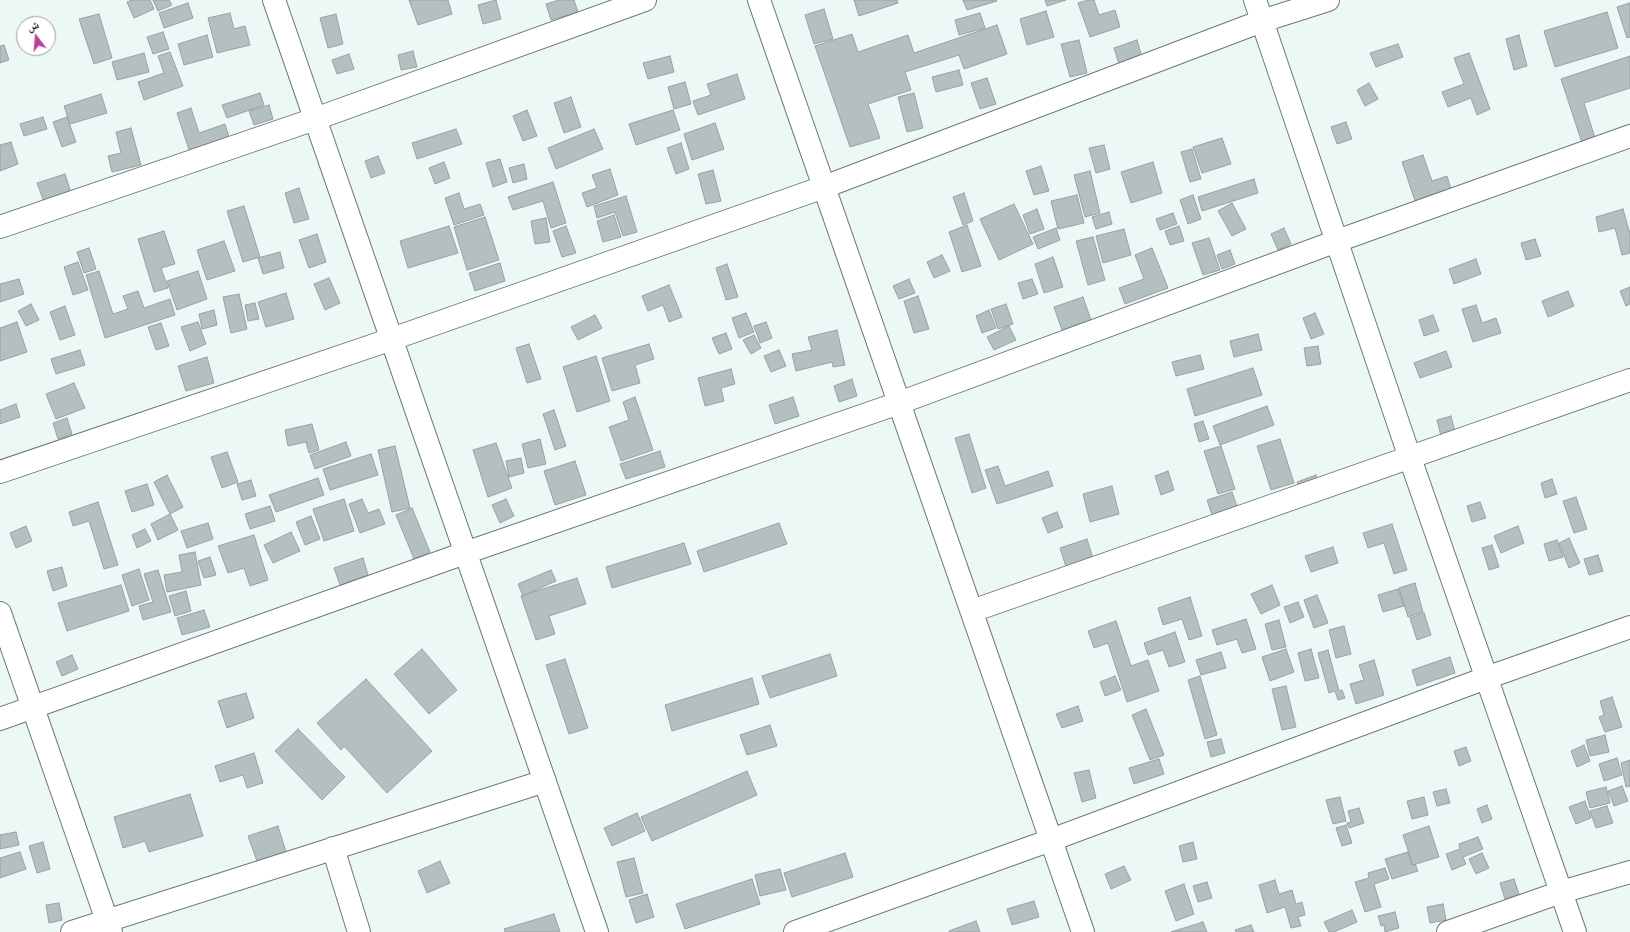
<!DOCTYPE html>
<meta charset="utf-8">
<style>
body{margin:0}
#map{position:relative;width:1630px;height:932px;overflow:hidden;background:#ecf8f5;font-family:Ubuntu,"Noto Naskh Arabic",sans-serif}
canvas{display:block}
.north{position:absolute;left:16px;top:16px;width:40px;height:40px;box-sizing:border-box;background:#fff;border:1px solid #9d9f9e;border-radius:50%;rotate:344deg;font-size:11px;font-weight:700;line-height:16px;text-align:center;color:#0a0e0d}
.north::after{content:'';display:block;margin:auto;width:14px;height:18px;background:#bb4296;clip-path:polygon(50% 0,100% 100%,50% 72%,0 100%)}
</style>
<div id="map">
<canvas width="1630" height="932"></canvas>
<div class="north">ش</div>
</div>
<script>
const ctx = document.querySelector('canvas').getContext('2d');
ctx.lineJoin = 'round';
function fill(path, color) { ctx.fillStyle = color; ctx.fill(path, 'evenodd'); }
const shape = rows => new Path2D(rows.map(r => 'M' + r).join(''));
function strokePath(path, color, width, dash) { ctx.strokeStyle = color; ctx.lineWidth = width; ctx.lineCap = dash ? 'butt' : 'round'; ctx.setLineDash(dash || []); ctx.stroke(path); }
const building = shape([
 [132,0,150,0,154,9,134,18,127,2,132,0],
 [153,0,169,0,172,5,158,11,153,0],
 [409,0,448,0,452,14,418,25,409,0],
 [496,0,501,19,483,24,478,5,496,0],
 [559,0,574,0,578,12,551,20,546,4,559,0],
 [854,0,897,0,898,3,859,16,854,0],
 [963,0,996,0,997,1,967,10,963,0],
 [1045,0,1066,0,1047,6,1045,0],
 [1088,0,1094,0,1099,15,1115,10,1120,27,1090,37,1078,3,1088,0],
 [188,3,193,18,164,28,159,13,188,3],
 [1630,3,1630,37,1627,38,1617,7,1630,3],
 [824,9,833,39,814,44,805,15,824,9],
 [1046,11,1054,37,1027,45,1020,19,1046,11],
 [1607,12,1618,48,1555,67,1544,31,1607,12],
 [230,13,234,29,245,26,250,45,217,53,208,18,230,13],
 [980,13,985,28,959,35,955,20,980,13],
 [99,14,112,58,94,64,79,19,99,14],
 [336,14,343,44,328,48,320,18,336,14],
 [997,25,1007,54,964,69,959,55,905,72,911,90,868,104,880,138,850,147,815,46,852,34,858,52,908,35,914,53,997,25],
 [163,32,169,49,153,54,147,37,163,32],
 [207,35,213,57,184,65,178,44,207,35],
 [1519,35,1527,66,1514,70,1506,39,1519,35],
 [1079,40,1087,73,1070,77,1061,44,1079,40],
 [1137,40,1142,57,1119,64,1114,48,1137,40],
 [1398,44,1403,57,1376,67,1370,53,1398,44],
 [4,45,9,60,0,63,0,46,4,45],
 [413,51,417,67,401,70,398,55,413,51],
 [170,52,183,86,144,100,138,82,164,73,158,56,170,52],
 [144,53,149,72,117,80,112,62,144,53],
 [1469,53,1490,109,1477,115,1471,98,1448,107,1442,92,1464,84,1454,58,1469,53],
 [349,54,354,69,337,74,332,60,349,54],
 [670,56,674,72,648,79,643,63,670,56],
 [1630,56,1630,88,1584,103,1596,141,1583,146,1561,79,1630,56],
 [959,70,963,85,936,92,932,77,959,70],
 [737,74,745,99,698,115,693,101,711,95,707,84,737,74],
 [987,78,996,104,980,109,971,83,987,78],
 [685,82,691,104,674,109,668,87,685,82],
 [1369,83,1378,99,1365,106,1357,90,1369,83],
 [260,93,264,105,227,118,222,105,260,93],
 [914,93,923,128,907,132,898,97,914,93],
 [101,94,107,113,70,124,64,106,101,94],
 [571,97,581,127,564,133,554,103,571,97],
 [269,105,273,119,254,125,249,111,269,105],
 [191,108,199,133,225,124,229,137,189,150,177,113,191,108],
 [527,110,537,136,523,141,513,116,527,110],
 [673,110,680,130,636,145,629,124,673,110],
 [43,117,47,129,24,136,20,124,43,117],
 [67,117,76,142,62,147,53,122,67,117],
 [1346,122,1352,139,1337,144,1331,127,1346,122],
 [715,123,724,149,692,160,684,134,715,123],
 [131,128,141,165,112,172,108,156,121,153,116,132,131,128],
 [456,129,462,144,417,159,412,143,456,129],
 [594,129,603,149,556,169,548,148,594,129],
 [1222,138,1231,164,1202,173,1193,147,1222,138],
 [11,142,18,164,0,171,0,145,11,142],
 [681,143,689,169,676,174,667,148,681,143],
 [1104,145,1110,169,1096,173,1089,148,1104,145],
 [1192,149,1201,179,1190,182,1181,152,1192,149],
 [1423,155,1432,181,1447,176,1452,192,1416,204,1402,162,1423,155],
 [378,156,385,173,371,178,365,161,378,156],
 [500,159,507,182,493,187,486,163,500,159],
 [444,162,450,178,435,184,429,168,444,162],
 [1153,162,1162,193,1131,203,1121,172,1153,162],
 [524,164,527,179,513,183,509,168,524,164],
 [1041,166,1049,191,1034,195,1026,171,1041,166],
 [610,169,618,195,587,207,582,193,597,188,592,175,610,169],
 [713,170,721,201,706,204,698,174,713,170],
 [1090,171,1100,213,1085,217,1074,175,1090,171],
 [65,174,71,193,44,202,37,183,65,174],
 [1254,179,1258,193,1202,211,1198,197,1254,179],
 [553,182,566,223,551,228,543,201,513,210,508,197,553,182],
 [299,188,309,219,294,223,285,193,299,188],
 [459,193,464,209,480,204,484,215,454,225,445,198,459,193],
 [964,193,973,221,963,225,953,197,964,193],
 [1077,195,1084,223,1058,229,1051,201,1077,195],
 [1193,195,1201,219,1188,224,1180,200,1193,195],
 [626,196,637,232,623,236,615,212,597,218,594,206,626,196],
 [1232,203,1246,229,1232,236,1218,211,1232,203],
 [1014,204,1033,244,999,260,980,219,1014,204],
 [244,206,260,257,243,262,227,211,244,206],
 [1037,209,1044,229,1030,234,1023,215,1037,209],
 [1623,209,1630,234,1630,253,1622,255,1615,228,1599,232,1596,217,1623,209],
 [1109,212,1112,224,1096,229,1092,217,1109,212],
 [1173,213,1177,224,1160,230,1156,219,1173,213],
 [614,215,621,237,603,242,597,221,614,215],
 [485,217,499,260,467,270,454,227,485,217],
 [546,218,550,242,535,244,531,221,546,218],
 [967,225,981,266,962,272,949,232,967,225],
 [449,226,458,253,408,268,400,241,449,226],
 [566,226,576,253,562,257,553,231,566,226],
 [1179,226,1184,241,1170,245,1165,231,1179,226],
 [1056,228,1060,240,1038,249,1033,237,1056,228],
 [1284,228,1291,244,1278,250,1271,234,1284,228],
 [1124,229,1131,255,1103,263,1096,236,1124,229],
 [164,231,175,264,161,268,168,288,154,292,138,239,164,231],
 [317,234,326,262,309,268,299,240,317,234],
 [1093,237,1105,280,1088,285,1076,241,1093,237],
 [1209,238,1220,270,1203,275,1192,243,1209,238],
 [1535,239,1541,256,1526,260,1521,243,1535,239],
 [224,241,235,271,207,280,197,250,224,241],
 [89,248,96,269,84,273,77,252,89,248],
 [1152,248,1168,288,1125,304,1119,288,1144,279,1135,255,1152,248],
 [1230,250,1235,264,1222,269,1217,255,1230,250],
 [280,252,284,268,263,274,258,258,280,252],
 [942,255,950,271,934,278,927,262,942,255],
 [1053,257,1063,287,1044,293,1035,264,1053,257],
 [1476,259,1481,274,1454,284,1449,269,1476,259],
 [78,262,88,290,73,295,64,267,78,262],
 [500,263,505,281,475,291,469,273,500,263],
 [727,264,738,297,726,300,716,268,727,264],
 [99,271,113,314,128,309,123,296,138,291,144,308,170,299,175,315,105,338,86,275,99,271],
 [198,271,207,299,177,310,167,281,198,271],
 [329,278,340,303,325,310,314,284,329,278],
 [19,279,24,294,0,302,0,284,19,279],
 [909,279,915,293,899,299,893,286,909,279],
 [1032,279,1038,294,1023,299,1018,283,1032,279],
 [669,285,682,317,669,322,663,305,648,311,642,296,669,285],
 [1630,287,1630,304,1626,306,1620,291,1630,287],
 [1568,291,1574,306,1548,317,1542,301,1568,291],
 [286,293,294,319,266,327,258,302,286,293],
 [239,294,247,329,231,333,223,297,239,294],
 [918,296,929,329,914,333,904,301,918,296],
 [1083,297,1091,320,1062,330,1054,307,1083,297],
 [255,303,259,319,248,321,245,305,255,303],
 [31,304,39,320,26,326,18,311,31,304],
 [1006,304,1013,324,998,329,991,309,1006,304],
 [1476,305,1482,323,1496,318,1501,333,1473,342,1462,309,1476,305],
 [65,306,75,335,60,340,50,312,65,306],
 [214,310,217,325,202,329,199,314,214,310],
 [989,310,996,328,982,333,976,316,989,310],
 [746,313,754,332,739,338,732,318,746,313],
 [1315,313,1324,334,1311,339,1303,318,1315,313],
 [595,315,602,328,578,340,571,327,595,315],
 [1433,315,1439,331,1424,336,1419,320,1433,315],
 [17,322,27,352,0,361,0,328,17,322],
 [198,322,206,344,190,351,181,327,198,322],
 [766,322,772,338,760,343,754,326,766,322],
 [161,323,169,346,156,350,148,327,161,323],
 [1009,326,1016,340,994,350,987,337,1009,326],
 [837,330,845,365,833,367,832,362,796,371,792,354,812,350,808,337,837,330],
 [726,333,732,349,719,354,712,338,726,333],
 [1258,334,1262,350,1234,357,1230,341,1258,334],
 [754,335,761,348,751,354,743,340,754,335],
 [529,344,541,379,527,383,516,348,529,344],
 [649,344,654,359,635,365,640,383,612,391,602,358,649,344],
 [1318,346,1321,364,1307,366,1304,348,1318,346],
 [80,350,85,365,56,374,51,359,80,350],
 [779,350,786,366,771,372,764,356,779,350],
 [1446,351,1452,367,1420,378,1414,363,1446,351],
 [1200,355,1204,369,1176,376,1172,362,1200,355],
 [596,356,610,401,577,412,563,367,596,356],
 [207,357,214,383,186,391,178,366,207,357],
 [1253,368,1262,395,1195,416,1187,389,1253,368],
 [731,369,735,384,721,388,724,401,705,406,698,378,731,369],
 [852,379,857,396,839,402,834,386,852,379],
 [74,383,85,408,56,419,46,394,74,383],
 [635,397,653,450,621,461,609,427,629,420,623,402,635,397],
 [793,397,799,416,775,424,769,405,793,397],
 [16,404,20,417,0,424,0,410,16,404],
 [1267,406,1274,425,1220,445,1213,426,1267,406],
 [554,410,566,446,555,450,543,414,554,410],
 [1451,416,1455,432,1441,436,1437,420,1451,416],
 [67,418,72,434,58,439,53,423,67,418],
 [1203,421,1209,439,1199,442,1194,424,1203,421],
 [312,424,319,450,309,453,306,442,288,446,285,430,312,424],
 [969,434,986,488,972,493,955,438,969,434],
 [540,439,546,464,528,468,522,444,540,439],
 [1280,439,1294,483,1271,490,1257,446,1280,439],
 [346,442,351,456,315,469,310,455,346,442],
 [496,443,512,488,488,497,473,450,496,443],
 [395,446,410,508,392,512,378,450,395,446],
 [1221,446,1235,489,1218,494,1204,451,1221,446],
 [660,451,665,467,626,479,620,464,660,451],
 [227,452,238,482,222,488,211,457,227,452],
 [371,454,378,475,330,490,323,469,371,454],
 [521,458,524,473,509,477,506,461,521,458],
 [575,461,586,495,555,505,544,471,575,461],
 [998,466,1005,486,1048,471,1053,486,997,504,985,470,998,466],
 [1168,471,1174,490,1161,495,1155,476,1168,471],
 [167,475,183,507,170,514,154,482,167,475],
 [1316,475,1320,488,1302,495,1297,482,1316,475],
 [318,478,324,495,276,512,269,495,318,478],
 [1552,479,1557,494,1545,498,1541,483,1552,479],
 [251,480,256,496,242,500,237,484,251,480],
 [147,484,154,505,132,512,125,491,147,484],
 [1112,486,1119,514,1090,522,1083,494,1112,486],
 [1232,492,1237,506,1212,515,1207,500,1232,492],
 [1576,497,1587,529,1574,533,1563,501,1576,497],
 [344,499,354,531,324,541,313,509,344,499],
 [362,499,368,513,379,509,385,524,360,533,349,504,362,499],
 [506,499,514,516,500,523,492,505,506,499],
 [98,502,118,565,104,569,89,521,73,526,69,512,98,502],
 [1480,502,1486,518,1472,522,1467,506,1480,502],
 [270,506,275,521,250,529,245,514,270,506],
 [412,508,430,552,414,559,396,515,412,508],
 [1057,512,1063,527,1048,533,1042,518,1057,512],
 [170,514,178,530,158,540,151,524,170,514],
 [311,516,320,539,305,545,296,522,311,516],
 [208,523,213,539,187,548,181,531,208,523],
 [779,523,787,544,704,572,697,551,779,523],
 [1392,524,1407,570,1394,574,1384,543,1368,548,1363,533,1392,524],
 [26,526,32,541,16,548,10,533,26,526],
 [1518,526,1524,543,1501,553,1494,536,1518,526],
 [145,529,151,541,137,548,132,535,145,529],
 [291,532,300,551,273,563,264,545,291,532],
 [254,535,268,580,250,586,244,568,228,573,218,546,254,535],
 [1569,538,1580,563,1569,568,1559,543,1569,538],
 [1087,539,1093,558,1066,567,1060,548,1087,539],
 [1557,540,1563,557,1549,561,1544,544,1557,540],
 [684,543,691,564,612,588,606,567,684,543],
 [1492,545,1499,567,1489,570,1482,548,1492,545],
 [1333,547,1338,563,1311,572,1305,556,1333,547],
 [195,552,201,585,167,592,164,575,182,572,179,555,195,552],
 [1598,555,1603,571,1589,575,1584,559,1598,555],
 [210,557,216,575,204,578,198,561,210,557],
 [363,558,368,575,340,585,334,568,363,558],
 [62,567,67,586,53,591,47,571,62,567],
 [139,569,149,600,132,606,122,575,139,569],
 [158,570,171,612,143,620,139,606,153,602,144,574,158,570],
 [551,570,556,581,523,596,518,584,551,570],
 [577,578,586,604,549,616,555,634,536,640,521,596,577,578],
 [1415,583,1423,612,1408,617,1399,588,1415,583],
 [121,585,129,611,67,631,58,603,121,585],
 [1272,585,1280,605,1261,614,1251,594,1272,585],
 [1398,589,1404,606,1383,612,1378,595,1398,589],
 [186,591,191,611,175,616,169,596,186,591],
 [1317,595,1328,623,1314,628,1304,600,1317,595],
 [1190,597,1202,636,1189,640,1182,619,1163,625,1158,608,1190,597],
 [1298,602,1304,617,1290,623,1284,607,1298,602],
 [204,610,210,627,182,635,177,618,204,610],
 [1424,613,1431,635,1417,640,1410,618,1424,613],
 [1246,619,1256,649,1242,653,1237,639,1217,645,1212,630,1246,619],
 [1279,620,1286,647,1272,650,1265,624,1279,620],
 [1116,621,1131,666,1148,660,1159,691,1127,702,1108,643,1094,648,1088,631,1116,621],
 [1344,626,1351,654,1336,658,1329,630,1344,626],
 [1175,632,1185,662,1169,667,1163,650,1148,655,1144,643,1175,632],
 [422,649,457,690,429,714,394,674,422,649],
 [1286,649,1294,672,1270,681,1262,657,1286,649],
 [1311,649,1319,678,1305,681,1298,653,1311,649],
 [1328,650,1339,691,1342,690,1345,698,1338,700,1335,691,1329,693,1318,653,1328,650],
 [1221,652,1226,668,1201,675,1196,660,1221,652],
 [830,654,837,676,770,698,762,676,830,654],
 [72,655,78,669,62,676,56,662,72,655],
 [1450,657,1455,673,1417,686,1412,670,1450,657],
 [565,659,588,728,569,734,546,665,565,659],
 [1374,660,1384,695,1356,704,1350,684,1364,680,1359,665,1374,660],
 [1115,676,1121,690,1105,696,1100,682,1115,676],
 [1200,676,1217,735,1205,739,1188,680,1200,676],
 [752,678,759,704,672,731,665,705,752,678],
 [366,679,432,751,387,793,344,746,341,750,317,723,366,679],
 [1286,686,1296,727,1282,730,1272,689,1286,686],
 [246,693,254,718,227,728,218,701,246,693],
 [1612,697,1622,727,1605,732,1599,717,1604,715,1600,701,1612,697],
 [1078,706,1083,721,1062,728,1056,714,1078,706],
 [1146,709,1164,755,1150,760,1132,715,1146,709],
 [770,725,777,746,747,755,740,735,770,725],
 [298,729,345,777,322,800,275,751,298,729],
 [1605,735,1609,752,1590,756,1586,740,1605,735],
 [1221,739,1225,753,1211,757,1207,742,1221,739],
 [1584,745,1590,761,1577,767,1571,751,1584,745],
 [1466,747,1471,761,1459,766,1454,751,1466,747],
 [254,753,263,783,247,788,243,775,220,782,215,766,254,753],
 [1617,758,1622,775,1604,781,1599,764,1617,758],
 [1159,759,1164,774,1134,784,1129,768,1159,759],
 [1630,760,1630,786,1626,787,1621,763,1630,760],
 [1089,770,1096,798,1082,802,1074,773,1089,770],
 [747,771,757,795,652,841,641,817,747,771],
 [1622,786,1628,801,1614,806,1608,791,1622,786],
 [1606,787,1610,803,1590,808,1586,792,1606,787],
 [1446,789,1450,803,1437,806,1433,792,1446,789],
 [190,794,203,836,149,852,145,841,123,848,114,817,190,794],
 [1340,797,1346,821,1333,824,1326,800,1340,797],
 [1424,797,1428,815,1412,819,1407,801,1424,797],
 [1585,801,1591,818,1576,824,1569,807,1585,801],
 [1487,805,1492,819,1482,823,1477,809,1487,805],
 [1607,806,1613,823,1596,828,1590,811,1607,806],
 [1359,808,1364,823,1349,828,1347,823,1351,822,1348,811,1359,808],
 [637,813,645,831,612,846,604,828,637,813],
 [1346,825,1352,843,1342,846,1336,828,1346,825],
 [278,826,287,855,258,864,248,836,278,826],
 [1429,826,1439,857,1413,865,1403,835,1429,826],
 [16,832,19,845,0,849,0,835,16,832],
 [1478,837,1483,849,1463,857,1466,864,1452,870,1446,854,1460,849,1459,844,1478,837],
 [43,842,50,869,37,873,29,846,43,842],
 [1193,842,1197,859,1183,862,1179,846,1193,842],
 [20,852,26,869,0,878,0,858,20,852],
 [1408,852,1412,865,1415,864,1418,871,1392,879,1385,859,1408,852],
 [845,853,853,877,792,897,784,873,845,853],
 [1482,853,1489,868,1476,874,1469,859,1482,853],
 [634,858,643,893,626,897,617,862,634,858],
 [440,861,450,883,427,893,418,871,440,861],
 [1124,866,1131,880,1111,889,1105,874,1124,866],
 [1385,868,1389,879,1374,884,1381,907,1365,912,1355,882,1369,878,1368,873,1385,868],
 [780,869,786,890,760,896,755,875,780,869],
 [752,879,760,904,685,929,676,904,752,879],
 [1514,879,1519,894,1505,899,1500,883,1514,879],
 [1275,880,1279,894,1292,890,1296,904,1302,902,1305,915,1298,917,1301,926,1291,928,1285,907,1267,913,1259,885,1275,880],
 [1207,882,1212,898,1198,902,1193,886,1207,882],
 [1184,884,1194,914,1176,921,1165,891,1184,884],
 [647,894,654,917,636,923,629,900,647,894],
 [1034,901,1039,917,1012,925,1007,909,1034,901],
 [59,903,62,920,49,923,46,905,59,903],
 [1443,904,1446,920,1430,923,1427,907,1443,904],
 [1352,910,1357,922,1334,932,1329,932,1324,922,1352,910],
 [1395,912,1399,928,1385,932,1384,925,1381,926,1378,916,1395,912],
 [554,914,560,932,505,932,504,929,554,914],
 [976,921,980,932,949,932,949,931,976,921],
 [1203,922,1207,932,1171,932,1203,922],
 [1251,925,1254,932,1236,932,1235,930,1251,925]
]);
fill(building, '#b3bfc1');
strokePath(building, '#96a2a4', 1);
const minor = shape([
 [274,0,597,932],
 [759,0,1083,932],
 [1255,0,1410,458,1575,932],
 [0,227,315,119,645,0],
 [0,472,392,339,824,187,1262,21,1328,0],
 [972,611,1630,380],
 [0,613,111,932],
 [0,719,465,553,899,403,1337,241,1630,136],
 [333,848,359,932],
 [72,932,545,781],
 [795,932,1051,840,1486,678,1630,627],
 [1448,932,1561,892,1630,872]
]);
strokePath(minor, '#6e7976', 24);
strokePath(minor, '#fff', 22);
</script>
